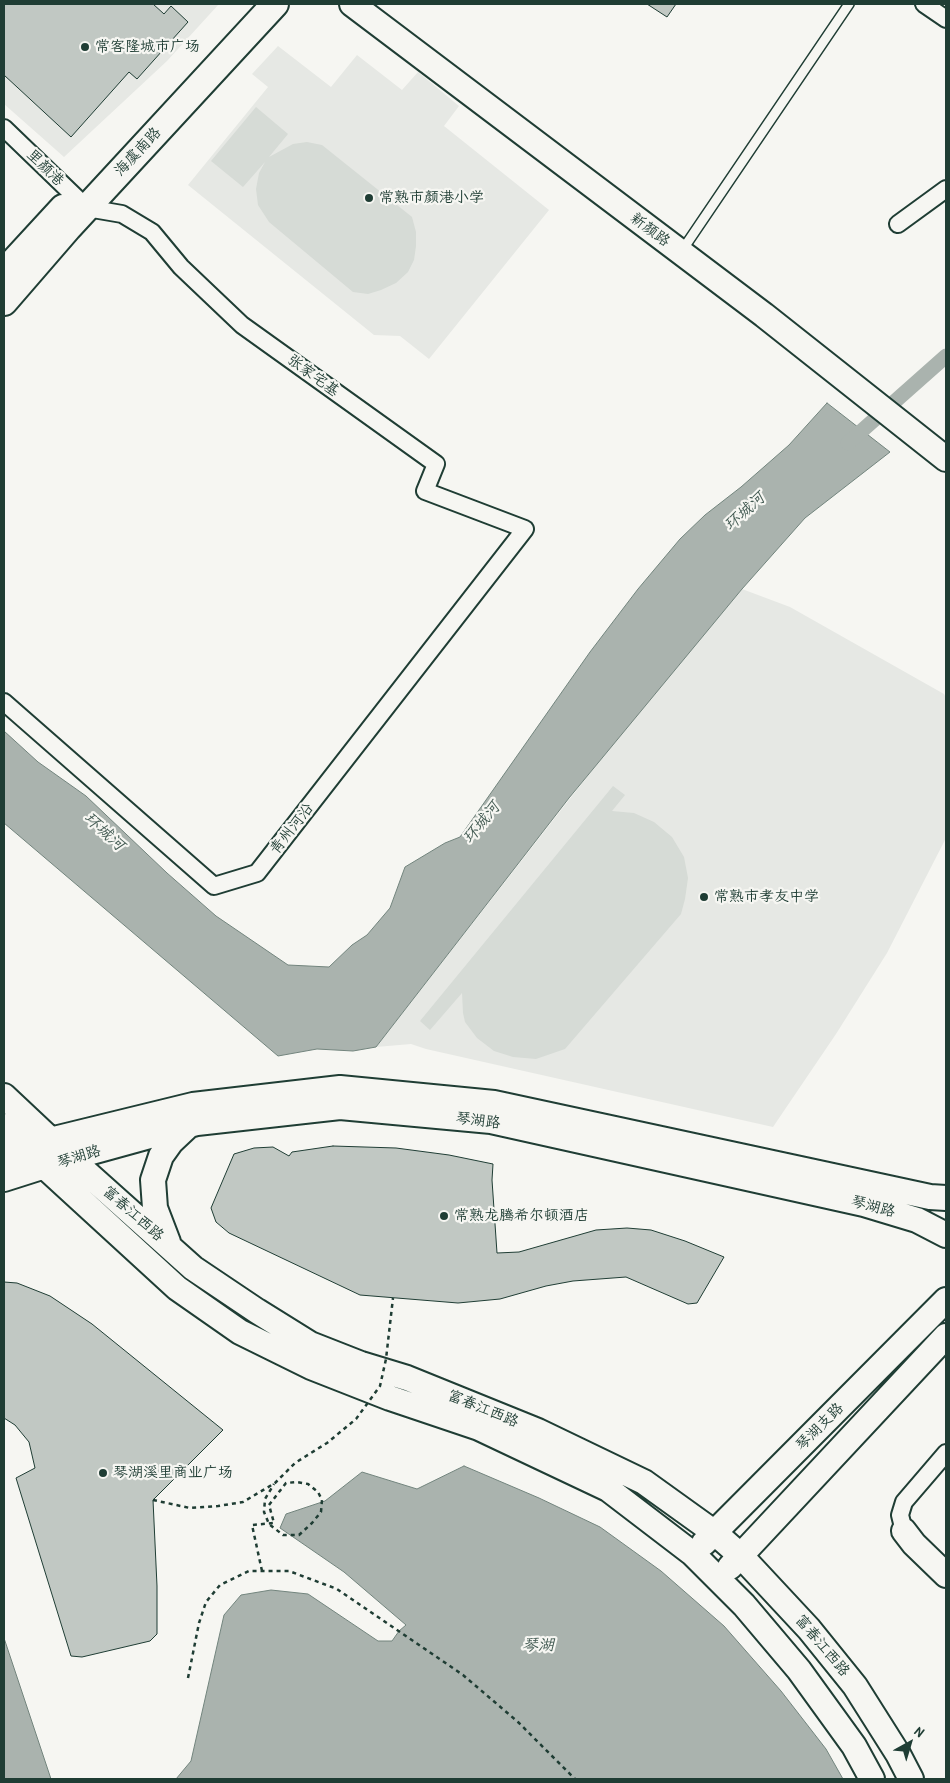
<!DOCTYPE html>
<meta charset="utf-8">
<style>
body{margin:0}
#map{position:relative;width:950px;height:1783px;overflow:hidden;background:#f6f6f2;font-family:"Patrick Hand",sans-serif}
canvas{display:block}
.frame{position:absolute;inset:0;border:5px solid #1f3d34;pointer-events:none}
.north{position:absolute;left:885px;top:1718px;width:50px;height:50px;-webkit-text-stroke:4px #f6f6f2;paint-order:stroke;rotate:39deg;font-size:14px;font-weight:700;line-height:20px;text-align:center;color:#1f3d34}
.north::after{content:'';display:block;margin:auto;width:18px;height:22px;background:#1f3d34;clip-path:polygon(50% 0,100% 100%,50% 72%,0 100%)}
</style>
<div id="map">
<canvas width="950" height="1783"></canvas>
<div class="frame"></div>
<div class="north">N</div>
</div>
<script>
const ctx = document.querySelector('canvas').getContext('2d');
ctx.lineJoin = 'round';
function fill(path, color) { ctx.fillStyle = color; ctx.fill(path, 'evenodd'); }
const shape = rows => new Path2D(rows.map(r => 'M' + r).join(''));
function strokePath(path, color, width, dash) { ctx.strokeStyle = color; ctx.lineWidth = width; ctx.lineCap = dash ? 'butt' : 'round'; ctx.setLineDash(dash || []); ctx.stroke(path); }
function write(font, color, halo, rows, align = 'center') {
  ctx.font = font + ' "Patrick Hand","LXGW WenKai TC",sans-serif'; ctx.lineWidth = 4.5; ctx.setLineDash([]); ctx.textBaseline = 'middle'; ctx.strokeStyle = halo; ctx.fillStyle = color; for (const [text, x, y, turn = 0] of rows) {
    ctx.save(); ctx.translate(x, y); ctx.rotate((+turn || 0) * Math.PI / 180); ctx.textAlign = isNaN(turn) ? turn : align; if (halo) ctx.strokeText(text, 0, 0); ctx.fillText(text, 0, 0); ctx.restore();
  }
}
fill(shape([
 [4,4,219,4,167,61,64,157,4,104],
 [278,46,331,87,357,55,402,90,418,72,459,106,444,126,549,210,429,359,400,336,374,335,188,185,268,87,252,74],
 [742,589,790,607,944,694,946,698,946,838,887,953,836,1034,773,1127,426,1049,411,1044,376,1047,647,700]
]), '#e6e8e4');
fill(shape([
 [256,107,288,134,269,157,293,144,307,142,322,145,412,217,416,232,416,246,414,260,408,272,396,283,381,290,368,294,353,292,269,222,258,205,256,189,259,173,265,162,243,187,211,161],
 [613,786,625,795,612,811,634,813,654,822,672,837,684,857,688,878,685,899,681,914,565,1049,536,1059,513,1057,494,1051,477,1038,465,1022,463,1013,462,993,430,1030,420,1021]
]), '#d6dbd6');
const water = shape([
 [827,403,890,452,805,518,742,589,569,798,376,1047,353,1051,317,1049,278,1056,4,823,4,731,38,762,86,796,167,873,216,916,288,965,329,967,352,945,367,935,390,908,405,867,445,843,460,837,590,652,638,589,680,539,705,515,741,487,789,445,827,403],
 [464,1466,539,1498,600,1527,661,1571,724,1626,781,1691,826,1749,843,1779,176,1779,191,1761,224,1615,241,1595,271,1590,308,1594,378,1641,392,1641,399,1631,406,1625,344,1572,280,1528,286,1514,325,1501,362,1472,417,1489,464,1466],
 [4,1638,51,1779,4,1779,4,1638]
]);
fill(water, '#aab3ae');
strokePath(water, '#72847d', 1);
strokePath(shape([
 [848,443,946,356]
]), '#aab3ae', 15);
const building = shape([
 [4,4,153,4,164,14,171,6,188,22,137,79,129,72,71,137,4,75,4,4],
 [647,4,676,4,667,17,647,4],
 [333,1146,396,1148,449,1155,493,1164,492,1180,497,1253,519,1252,596,1230,627,1228,651,1230,685,1241,724,1257,697,1303,688,1304,626,1277,573,1281,546,1286,500,1299,458,1303,360,1295,229,1233,216,1222,211,1208,234,1154,254,1148,273,1147,289,1156,292,1152,333,1146],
 [4,1282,17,1283,50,1296,92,1324,223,1430,153,1500,157,1586,157,1634,150,1641,82,1657,71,1656,16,1478,35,1468,29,1442,15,1425,4,1418,4,1282]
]);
fill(building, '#c1c8c3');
strokePath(building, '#1f3d34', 1);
const lane = shape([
 [681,252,849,4]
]);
const street = shape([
 [924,4,946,19],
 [4,128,87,208,122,214,152,232,181,267,242,325,436,464,425,491,525,529,257,873,214,886,4,702],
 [898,224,946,189],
 [904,1531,900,1515,904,1502,946,1453]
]);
const secondary = shape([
 [352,4,764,315,946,459],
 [4,1096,70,1158,193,1268,257,1311,310,1344,361,1364,407,1378,538,1431,644,1482,715,1533,741,1556,809,1629,855,1686,898,1754,911,1779],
 [4,1126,45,1167,177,1288,240,1332,311,1367,390,1398,479,1428,608,1489,693,1554,744,1605,799,1670,854,1746,872,1779],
 [4,1156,26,1149,50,1140,193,1105,340,1088,494,1103,930,1197,946,1198],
 [4,1179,70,1158,197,1123,340,1107,491,1121,864,1204,917,1220,946,1235],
 [168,1242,155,1208,153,1180,161,1156,171,1142,188,1126],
 [904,1531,914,1544,946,1575],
 [704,1543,946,1300],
 [730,1567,946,1336]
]);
const primary = shape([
 [4,272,63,208],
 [4,302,68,228,275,4]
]);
strokePath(lane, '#1f3d34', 12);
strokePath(street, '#1f3d34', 20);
strokePath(secondary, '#1f3d34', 28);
strokePath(primary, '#1f3d34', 30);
strokePath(shape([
 [262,1571,252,1525,274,1523,269,1505],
 [188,1678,199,1623,206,1602,220,1585,249,1571,289,1571,337,1589,463,1675,518,1722,575,1779]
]), '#1f3d34', 2.5, [4, 4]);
strokePath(lane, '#f6f6f2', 9);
strokePath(street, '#f6f6f2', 16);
strokePath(secondary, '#f6f6f2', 24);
strokePath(primary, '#f6f6f2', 26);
strokePath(shape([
 [153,1500,190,1508,218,1506,243,1502,275,1483,295,1463,327,1443,356,1419,380,1386,386,1359,393,1298],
 [269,1505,286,1483,297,1482,308,1484,318,1492,322,1500,321,1512,312,1523,299,1535,283,1535,269,1524,264,1512,265,1499,274,1484]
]), '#1f3d34', 2.5, [4, 4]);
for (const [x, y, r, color] of [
 [85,47,5,"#1f3d34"],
 [369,198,5,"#1f3d34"],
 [704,897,5,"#1f3d34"],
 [444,1216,5,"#1f3d34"],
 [103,1473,5,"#1f3d34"]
]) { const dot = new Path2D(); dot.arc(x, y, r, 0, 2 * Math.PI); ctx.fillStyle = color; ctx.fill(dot); strokePath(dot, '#f6f6f2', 2); }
write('15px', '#1f3d34', '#f6f6f2', [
 ["常客隆城市广场",95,47],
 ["常熟市颜港小学",379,198],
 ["常熟市孝友中学",714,897],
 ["常熟龙腾希尔顿酒店",454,1216],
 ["琴湖溪里商业广场",113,1473]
], 'left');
write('15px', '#1f3d34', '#f6f6f2', [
 ["海虞南路",138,152,-47],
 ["里颜港",45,168,44],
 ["新颜路",650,230,37],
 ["张家宅基",313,376,36],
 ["青州河沿",292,829,-52],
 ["琴湖路",478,1121,7],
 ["琴湖路",79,1157,-17],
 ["琴湖路",873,1207,15],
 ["富春江西路",133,1214,41],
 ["富春江西路",483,1409,22],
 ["琴湖支路",820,1427,-45],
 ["富春江西路",822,1646,50]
]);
write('italic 16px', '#425a52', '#f6f6f2', [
 ["环城河",745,512,-42],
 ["环城河",482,823,-51],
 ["环城河",104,832,42],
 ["琴湖",538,1646]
]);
</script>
